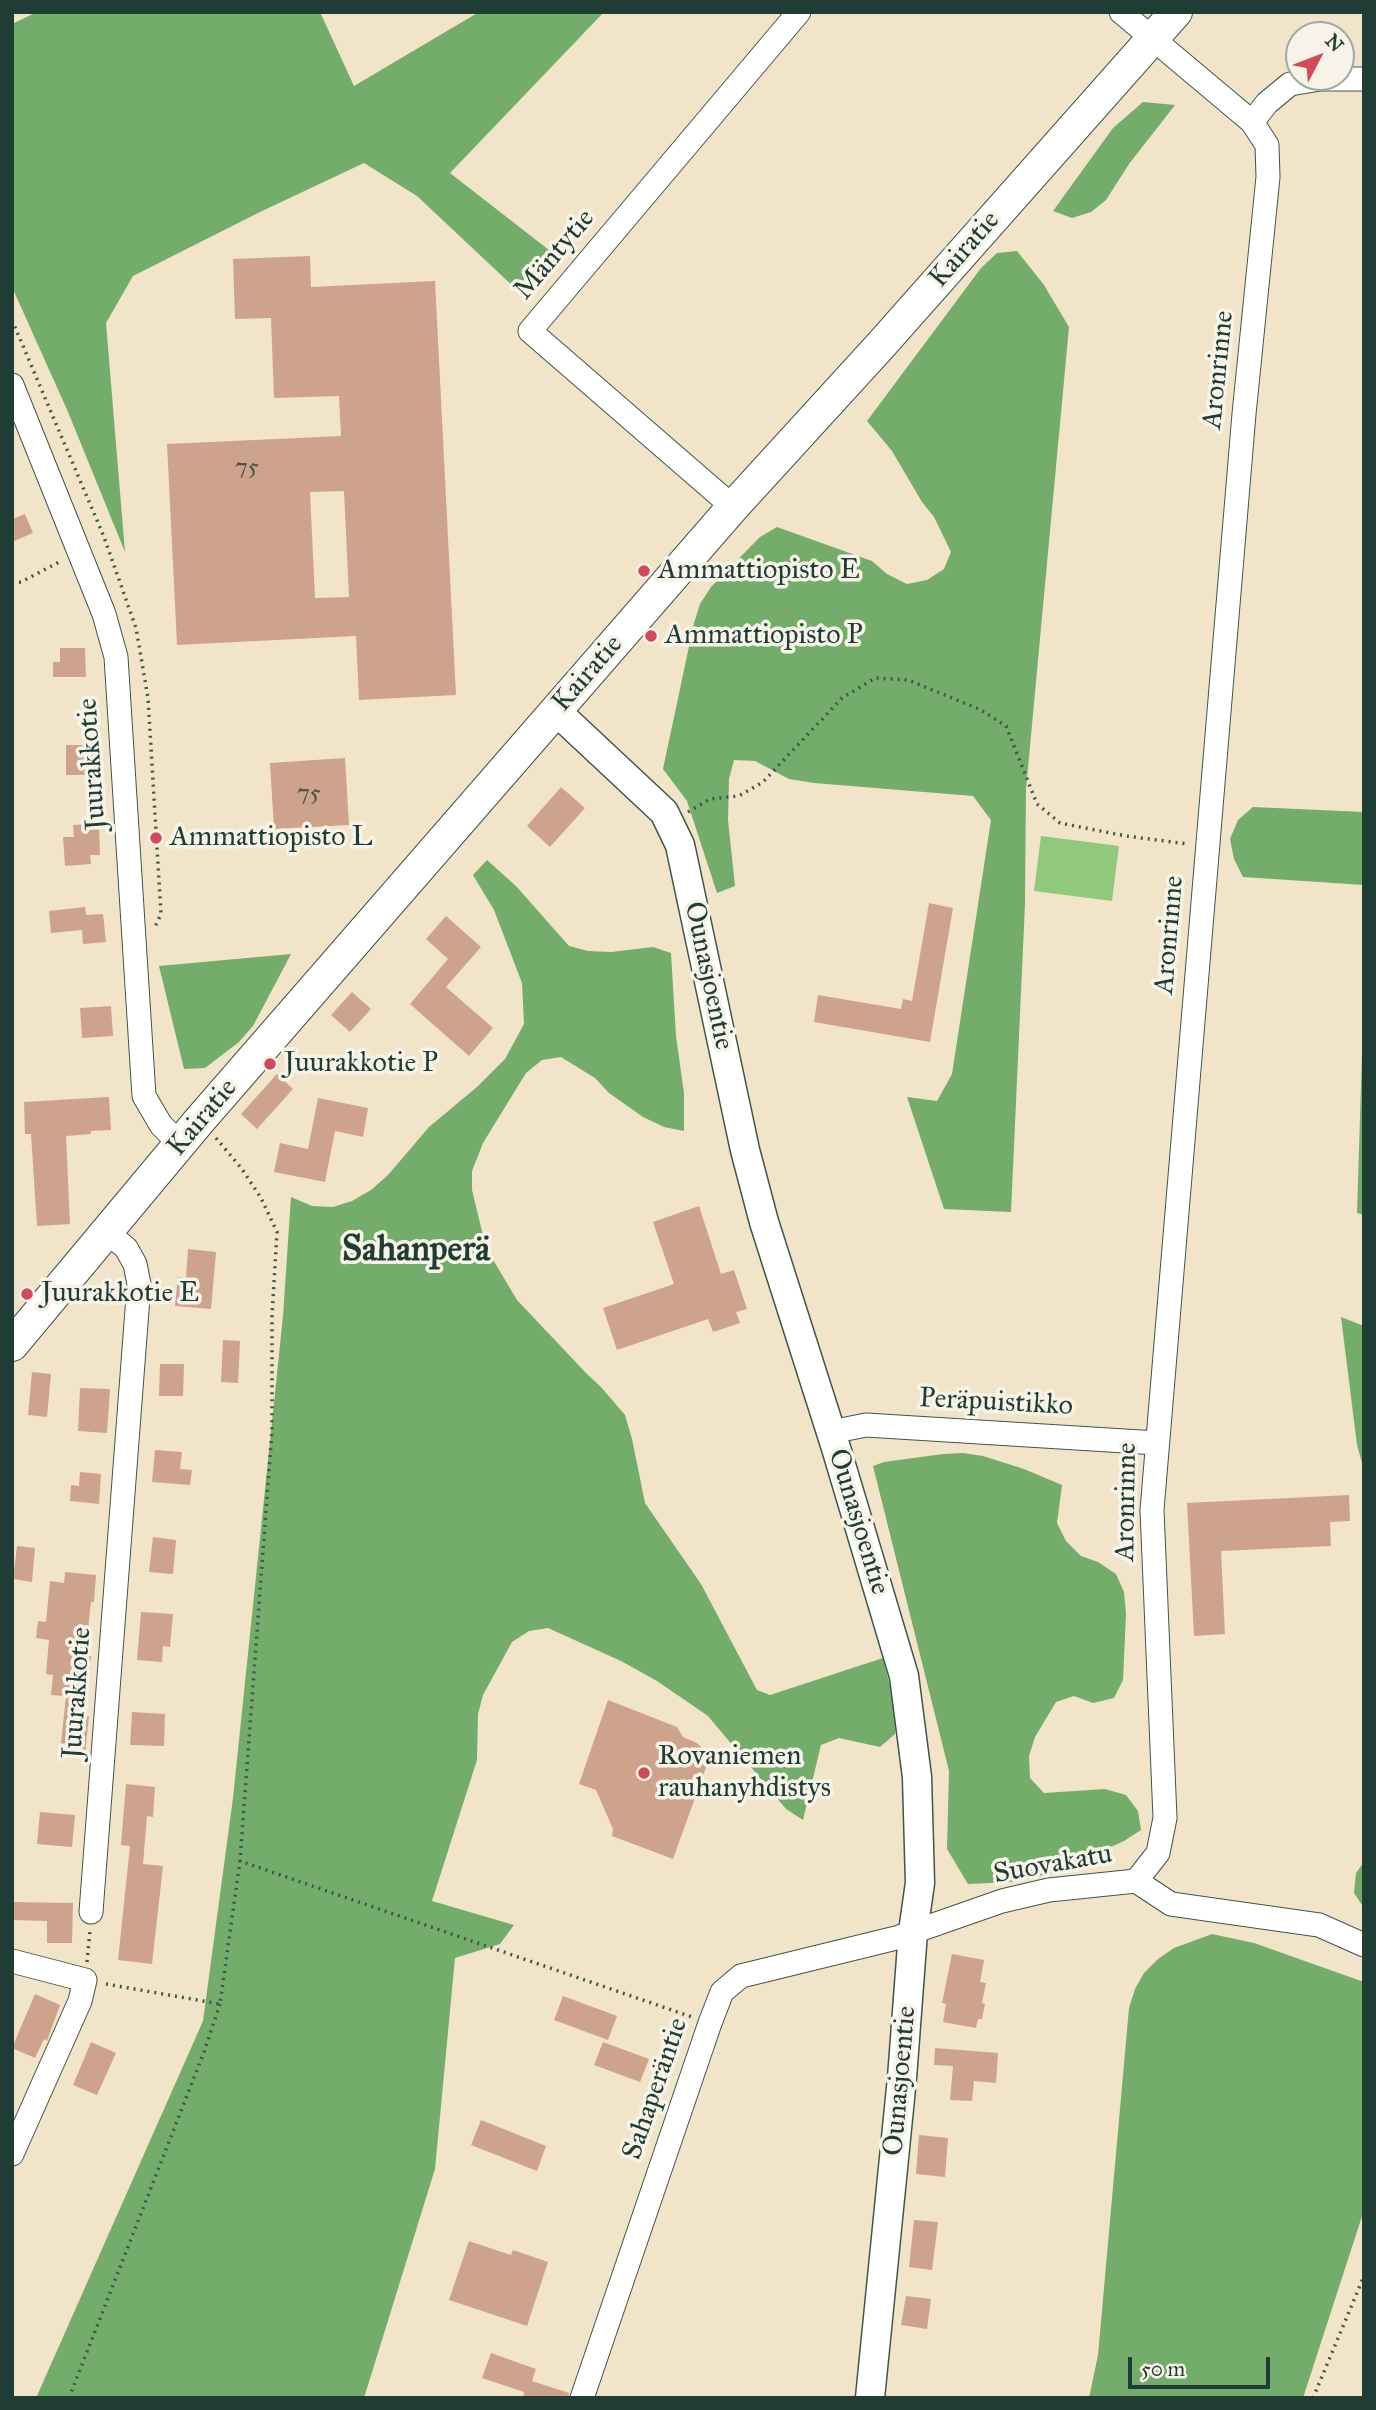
<!DOCTYPE html>
<meta charset="utf-8">
<style>
body{margin:0}
#map{position:relative;width:1376px;height:2410px;overflow:hidden;background:#f2e4c9;font-family:"IM FELL Great Primer",serif}
canvas{display:block}
.frame{position:absolute;inset:0;border:14px solid #1f3d34;pointer-events:none}
.north{position:absolute;left:1285px;top:21px;width:70px;height:70px;box-sizing:border-box;background:#f7f3e8;border:2px solid #a1aaa0;border-radius:50%;rotate:48deg;font-size:19px;font-weight:700;line-height:28px;text-align:center;color:#1f3d34}
.north::after{content:'';display:block;margin:auto;width:24px;height:32px;background:#d1495b;clip-path:polygon(50% 0,100% 100%,50% 72%,0 100%)}
.scale{position:absolute;left:1128px;top:2357px;width:142px;height:32px;box-sizing:border-box;border:4px solid #1f3d34;border-top:0;padding-left:9px;font-size:21px;line-height:24px;white-space:nowrap;color:#1f3d34;-webkit-text-stroke:5px #f7f3e8;paint-order:stroke}
</style>
<div id="map">
<canvas width="1376" height="2410"></canvas>
<div class="frame"></div>
<div class="north">N</div>
<div class="scale">50 m</div>
</div>
<script>
const ctx = document.querySelector('canvas').getContext('2d');
ctx.lineJoin = 'round';
function fill(path, color) { ctx.fillStyle = color; ctx.fill(path, 'evenodd'); }
const shape = rows => new Path2D(rows.map(r => 'M' + r).join(''));
function strokePath(path, color, width, dash) { ctx.strokeStyle = color; ctx.lineWidth = width; ctx.lineCap = dash ? 'butt' : 'round'; ctx.setLineDash(dash || []); ctx.stroke(path); }
function write(font, color, halo, rows, align = 'center') {
  ctx.font = font + ' "IM FELL Great Primer",serif'; ctx.lineWidth = 7; ctx.setLineDash([]); ctx.textBaseline = 'middle'; ctx.strokeStyle = halo; ctx.fillStyle = color; for (const [text, x, y, turn = 0] of rows) {
    ctx.save(); ctx.translate(x, y); ctx.rotate((+turn || 0) * Math.PI / 180); ctx.textAlign = isNaN(turn) ? turn : align; if (halo) ctx.strokeText(text, 0, 0); ctx.fillText(text, 0, 0); ctx.restore();
  }
}
fill(shape([
 [1041,836,1119,846,1112,901,1034,891]
]), '#90c87c');
fill(shape([
 [37,12,320,12,354,86,479,12,604,12,450,173,549,250,516,289,417,196,364,163,260,212,133,276,106,323,125,552,68,412,12,287,12,24],
 [1143,102,1175,105,1129,164,1106,200,1091,212,1072,218,1053,211,1113,128],
 [1017,251,1044,285,1069,327,1026,789,1025,904,1011,1212,944,1209,907,1097,937,1101,952,1074,991,820,973,796,814,783,789,779,755,761,734,760,729,779,728,820,735,886,717,893,687,801,663,769,694,623,700,604,711,587,760,537,777,527,872,561,887,574,907,584,927,580,944,569,951,552,934,517,922,502,892,451,867,421,981,268,997,253],
 [1253,807,1364,812,1364,885,1243,877,1234,859,1230,839,1238,820],
 [487,860,516,886,569,946,588,951,611,952,653,947,671,953,676,1036,684,1093,684,1131,664,1127,643,1117,609,1093,595,1078,561,1057,542,1060,526,1073,483,1143,472,1171,472,1190,486,1248,517,1300,587,1374,601,1387,625,1415,632,1439,645,1503,701,1584,757,1690,770,1695,883,1658,897,1715,895,1734,880,1747,839,1738,821,1745,803,1820,786,1809,708,1716,657,1681,621,1661,548,1628,529,1631,512,1642,483,1695,478,1714,477,1760,432,1901,514,1925,500,1944,455,1958,435,2169,364,2398,36,2398,203,2021,233,1798,283,1316,291,1197,312,1206,333,1207,352,1201,371,1190,388,1175,429,1127,477,1087,505,1059,524,1024,522,983,494,910,473,875],
 [291,954,253,1026,239,1042,205,1068,184,1069,159,966],
 [1364,989,1364,1215,1357,1213],
 [1341,1317,1364,1326,1364,1470,1357,1445],
 [943,1454,963,1453,983,1456,1024,1469,1062,1485,1057,1523,1066,1541,1081,1556,1098,1562,1116,1574,1124,1592,1126,1614,1123,1680,1114,1698,1093,1703,1074,1696,1056,1702,1035,1737,1029,1756,1030,1778,1044,1793,1105,1789,1126,1795,1138,1811,1141,1830,1124,1841,1052,1873,1011,1882,968,1884,947,1849,949,1771,873,1466,884,1462],
 [1364,1862,1364,1908,1354,1893,1356,1873],
 [1212,1934,1254,1943,1364,1982,1364,2210,1303,2398,1089,2398,1098,2355,1129,2008,1135,1989,1144,1973,1158,1959,1174,1948]
]), '#74ac6c');
fill(shape([
 [310,256,311,287,435,281,456,695,359,700,356,636,177,645,167,444,341,436,339,396,274,398,271,318,235,319,233,259],
 [344,491,349,597,315,598,310,492],
 [25,514,33,533,12,542,12,519],
 [60,648,85,648,86,677,53,677,53,662,60,662],
 [66,745,95,745,95,775,66,775],
 [345,758,349,825,274,829,270,763],
 [561,787,585,808,550,847,527,826],
 [99,824,100,855,90,855,91,864,65,866,63,837,74,837,73,825],
 [929,903,953,908,930,1042,814,1022,818,995,901,1009,903,999,912,1001],
 [85,907,86,915,103,914,106,942,83,944,82,930,51,933,49,911],
 [446,916,481,947,446,987,493,1028,469,1056,410,1004,448,959,426,939],
 [352,992,371,1009,350,1032,331,1015],
 [111,1006,113,1036,82,1038,80,1008],
 [277,1074,293,1089,257,1129,241,1114],
 [109,1097,111,1130,91,1131,91,1134,66,1136,70,1224,37,1226,31,1134,25,1134,24,1102],
 [318,1098,368,1108,363,1137,335,1131,325,1182,274,1172,280,1143,308,1149],
 [699,1206,721,1274,734,1270,747,1309,736,1312,740,1323,713,1332,708,1319,617,1350,603,1308,674,1284,653,1222],
 [188,1249,216,1252,211,1309,175,1306,178,1277,186,1278],
 [223,1340,240,1341,238,1383,221,1382],
 [160,1364,184,1364,183,1396,159,1396],
 [32,1372,51,1374,47,1417,28,1415],
 [80,1388,110,1389,107,1433,78,1431],
 [155,1450,182,1452,180,1469,192,1470,190,1485,152,1482],
 [80,1472,101,1474,99,1504,70,1501,71,1485,79,1486],
 [1349,1495,1350,1521,1330,1522,1331,1546,1221,1551,1225,1634,1194,1636,1187,1503],
 [153,1537,176,1540,173,1574,149,1572],
 [17,1546,35,1548,32,1582,13,1579],
 [65,1572,96,1575,94,1602,91,1602,85,1655,91,1656,85,1716,89,1716,85,1755,60,1753,66,1696,51,1695,53,1675,46,1674,49,1640,36,1638,38,1621,46,1622,50,1581,64,1583],
 [141,1612,173,1614,170,1647,163,1646,162,1662,137,1660],
 [608,1700,677,1727,683,1737,697,1743,708,1754,708,1762,673,1859,612,1836,613,1829,596,1790,579,1784],
 [132,1712,165,1714,164,1746,130,1745],
 [126,1784,155,1787,153,1817,147,1816,143,1864,163,1866,152,1964,118,1960,130,1846,121,1845],
 [40,1812,75,1815,72,1847,37,1844],
 [12,1902,73,1903,72,1943,47,1943,47,1921,12,1920],
 [952,1954,984,1960,980,1982,986,1983,982,2003,985,2004,982,2019,978,2019,976,2028,943,2022,946,2004,942,2003],
 [35,1994,60,2005,47,2041,44,2039,35,2058,12,2048],
 [563,1996,617,2016,608,2040,554,2020],
 [91,2042,116,2053,97,2095,73,2085],
 [603,2042,649,2059,640,2082,594,2065],
 [935,2048,998,2053,996,2083,974,2081,972,2101,950,2100,953,2066,934,2065],
 [481,2120,546,2146,537,2171,471,2145],
 [919,2135,948,2138,945,2177,916,2174],
 [914,2220,938,2222,932,2270,909,2267],
 [469,2241,511,2255,513,2250,548,2262,527,2326,449,2300],
 [906,2296,931,2299,927,2329,901,2325],
 [491,2353,536,2369,532,2381,569,2393,568,2398,523,2398,524,2392,482,2378]
]), '#cea38c');
const minor = shape([
 [1121,12,1252,122,1267,145,1268,177,1244,414,1152,1510,1165,1818,1158,1853,1136,1881],
 [1252,122,1267,103,1290,84,1320,79,1364,79],
 [12,385,104,614,116,657,144,1096,161,1125,181,1145],
 [733,507,530,331,799,12],
 [831,1432,866,1425,1157,1443],
 [91,1912,139,1284,135,1264,126,1248,108,1233],
 [12,1961,85,1980,80,2001,12,2154],
 [582,2398,710,2023,722,1992,741,1976,896,1938,1002,1901,1049,1890,1136,1881,1171,1904,1319,1925,1364,1945]
]);
const tertiary = shape([
 [556,711,664,812,680,845,745,1150,764,1222,836,1448,904,1676,917,1777,920,1883,913,1932,902,2078,870,2398]
]);
const secondary = shape([
 [12,1345,199,1121,733,507,881,345,1176,12]
]);
strokePath(minor, '#3f564a', 25);
strokePath(tertiary, '#3f564a', 31);
strokePath(secondary, '#3f564a', 34);
strokePath(shape([
 [12,320,104,537,136,628,148,698,161,914,154,929],
 [12,583,21,582,61,561],
 [688,812,710,799,739,796,763,782,842,698,875,678,908,680,979,709,1006,726,1037,804,1060,823,1126,836,1188,844],
 [216,1138,242,1169,261,1198,277,1232,272,1316,272,1430,240,1861,692,2017],
 [87,1962,90,1931],
 [106,1984,220,2004,240,1861],
 [69,2398,204,2052,220,2004],
 [1313,2398,1364,2276]
]), '#3f564a', 3.5, [2, 5]);
strokePath(minor, '#fff', 23);
strokePath(tertiary, '#fff', 28);
strokePath(secondary, '#fff', 32);
for (const [x, y, r, color] of [
 [644,571,7,"#d1495b"],
 [651,636,7,"#d1495b"],
 [156,838,7,"#d1495b"],
 [270,1064,7,"#d1495b"],
 [27,1294,7,"#d1495b"],
 [644,1773,7,"#d1495b"]
]) { const dot = new Path2D(); dot.arc(x, y, r, 0, 2 * Math.PI); ctx.fillStyle = color; ctx.fill(dot); strokePath(dot, '#f7f3e8', 2.5); }
write('24px', '#4b564a', null, [
 ["75",247,468],
 ["75",309,794]
]);
write('28px', '#1f3d34', '#f7f3e8', [
 ["Kairatie",965,250,-49],
 ["Mäntytie",555,255,-50],
 ["Aronrinne",1219,370,-84],
 ["Kairatie",588,674,-49],
 ["Juurakkotie",93,764,-94],
 ["Aronrinne",1170,935,-85],
 ["Ounasjoentie",708,976,78],
 ["Kairatie",203,1118,-50],
 ["Peräpuistikko",996,1403,3],
 ["Aronrinne",1127,1502,-89],
 ["Ounasjoentie",858,1522,73],
 ["Juurakkotie",78,1693,-86],
 ["Suovakatu",1053,1865,-10],
 ["Ounasjoentie",901,2081,-85],
 ["Sahaperäntie",656,2089,-71]
]);
write('28px', '#1f3d34', '#f7f3e8', [
 ["Ammattiopisto E",658,571],
 ["Ammattiopisto P",665,636],
 ["Ammattiopisto L",170,838],
 ["Juurakkotie P",284,1064],
 ["Juurakkotie E",41,1294],
 ["Rovaniemen",658,1757],
 ["rauhanyhdistys",658,1789]
], 'left');
write('bold 35px', '#1f3d34', '#f7f3e8', [
 ["Sahanperä",416,1251]
]);
</script>
